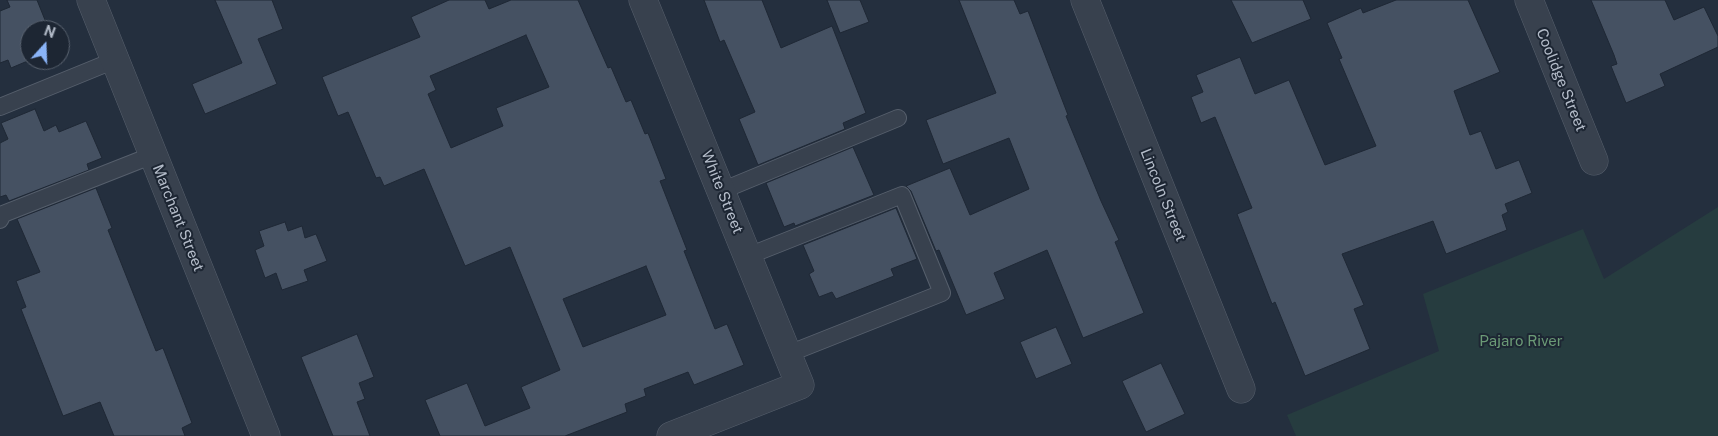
<!DOCTYPE html>
<style>
body{margin:0}
#map{position:relative;width:1718px;height:436px;overflow:hidden;background:#242f3e;font-family:"Public Sans",sans-serif}
canvas{display:block}
.north{position:absolute;left:20px;top:20px;width:50px;height:50px;box-sizing:border-box;background:#1d2633;border:1px solid #59626f;border-radius:50%;rotate:20deg;font-size:14px;font-weight:700;line-height:20px;text-align:center;color:#b4bcc9}
.north::after{content:'';display:block;margin:auto;width:18px;height:22px;background:#8ab4f8;clip-path:polygon(50% 0,100% 100%,50% 72%,0 100%)}
</style>
<div id="map">
<canvas width="1718" height="436"></canvas>
<div class="north">N</div>
</div>
<script>
const ctx = document.querySelector('canvas').getContext('2d');
ctx.lineJoin = 'round';
function fill(path, color) { ctx.fillStyle = color; ctx.fill(path, 'evenodd'); }
const shape = rows => new Path2D(rows.map(r => 'M' + r).join(''));
function strokePath(path, color, width, dash) { ctx.strokeStyle = color; ctx.lineWidth = width; ctx.lineCap = dash ? 'butt' : 'round'; ctx.setLineDash(dash || []); ctx.stroke(path); }
function write(font, color, halo, rows, align = 'center') {
  ctx.font = font + ' "Public Sans",sans-serif'; ctx.lineWidth = 4; ctx.setLineDash([]); ctx.textBaseline = 'middle'; ctx.strokeStyle = halo; ctx.fillStyle = color; for (const [text, x, y, turn = 0] of rows) {
    ctx.save(); ctx.translate(x, y); ctx.rotate((+turn || 0) * Math.PI / 180); ctx.textAlign = isNaN(turn) ? turn : align; if (halo) ctx.strokeText(text, 0, 0); ctx.fillText(text, 0, 0); ctx.restore();
  }
}
fill(shape([
 [1718,207,1718,436,1296,436,1287,415,1439,351,1423,294,1583,229,1604,279]
]), '#263c3f');
const building = shape([
 [7,0,37,0,49,30,30,30,30,60,11,68,8,60,0,63,0,11,10,7,7,0],
 [215,0,272,0,283,29,258,39,277,84,205,114,192,84,242,63,215,0],
 [449,0,485,0,489,9,511,0,578,0,608,68,611,67,626,102,631,100,645,134,648,133,666,179,660,181,687,250,684,251,715,329,727,324,744,365,694,385,688,372,644,389,646,396,625,404,627,412,565,436,440,436,425,400,467,383,485,426,530,408,521,387,560,370,510,247,465,266,424,169,384,186,380,177,376,178,348,112,338,116,322,77,420,37,411,17,449,0],
 [526,35,549,87,496,108,503,126,451,148,428,94,436,90,430,76,526,35],
 [646,266,666,315,583,347,563,299,646,266],
 [704,0,762,0,781,48,832,26,866,113,843,123,845,129,758,165,739,119,755,112,724,40,720,42,704,0],
 [827,0,860,0,869,22,840,33,827,0],
 [959,0,1014,0,1020,14,1028,11,1068,115,1066,116,1101,201,1119,240,1115,242,1144,313,1083,338,1047,250,994,273,1005,299,966,315,939,250,936,251,911,191,906,186,950,168,970,215,1029,189,1009,138,943,164,926,120,996,93,959,0],
 [1231,0,1303,0,1311,19,1252,43,1231,0],
 [1396,0,1468,0,1500,72,1454,91,1470,135,1481,131,1496,169,1519,160,1532,193,1505,204,1508,212,1502,215,1507,230,1446,254,1433,221,1342,254,1364,305,1354,309,1370,349,1305,376,1275,302,1272,304,1237,214,1252,208,1215,117,1201,123,1191,97,1203,92,1196,75,1240,57,1255,94,1289,80,1325,165,1376,146,1339,59,1342,58,1327,23,1361,8,1363,13,1396,0],
 [1591,0,1665,0,1674,20,1704,7,1718,36,1718,47,1660,74,1665,86,1626,103,1611,66,1617,64,1614,55,1591,0],
 [35,109,44,131,56,125,59,132,86,121,102,158,87,164,89,170,9,201,6,195,0,197,0,143,8,139,1,123,35,109],
 [853,147,874,195,795,226,794,223,784,227,766,183,853,147],
 [96,188,112,228,108,230,156,351,163,348,192,423,182,428,185,436,114,436,100,402,63,416,21,309,26,307,16,281,40,272,17,219,96,188],
 [896,208,917,259,891,269,894,276,836,299,832,292,819,297,809,274,814,271,803,245,896,208],
 [285,222,288,231,302,226,305,238,316,234,327,261,304,270,308,281,282,290,276,273,265,278,255,250,264,246,259,231,285,222],
 [1056,327,1072,364,1036,379,1020,342,1056,327],
 [357,334,374,377,359,383,365,399,357,402,370,436,333,436,301,357,357,334],
 [1161,363,1185,414,1146,432,1122,381,1161,363]
]);
fill(building, '#455162');
strokePath(building, '#1f2835', 1);
const service = shape([
 [0,107,115,60],
 [721,191,898,118],
 [0,220,3,214,153,155],
 [748,256,902,195,942,293,788,354]
]);
const minor = shape([
 [91,0,266,436],
 [643,0,800,385,671,436],
 [1085,0,1241,389],
 [1529,0,1594,161]
]);
strokePath(service, '#565f6c', 18);
strokePath(minor, '#565f6c', 29);
strokePath(service, '#38414e', 16);
strokePath(minor, '#38414e', 28);
write('15px', '#b4bcc9', '#1d2633', [
 ["Coolidge Street",1561,80,68],
 ["White Street",722,192,68],
 ["Lincoln Street",1163,195,68],
 ["Marchant Street",178,218,68]
]);
write('15px', '#6b9a76', '#1d2633', [
 ["Pajaro River",1521,341]
]);
</script>
